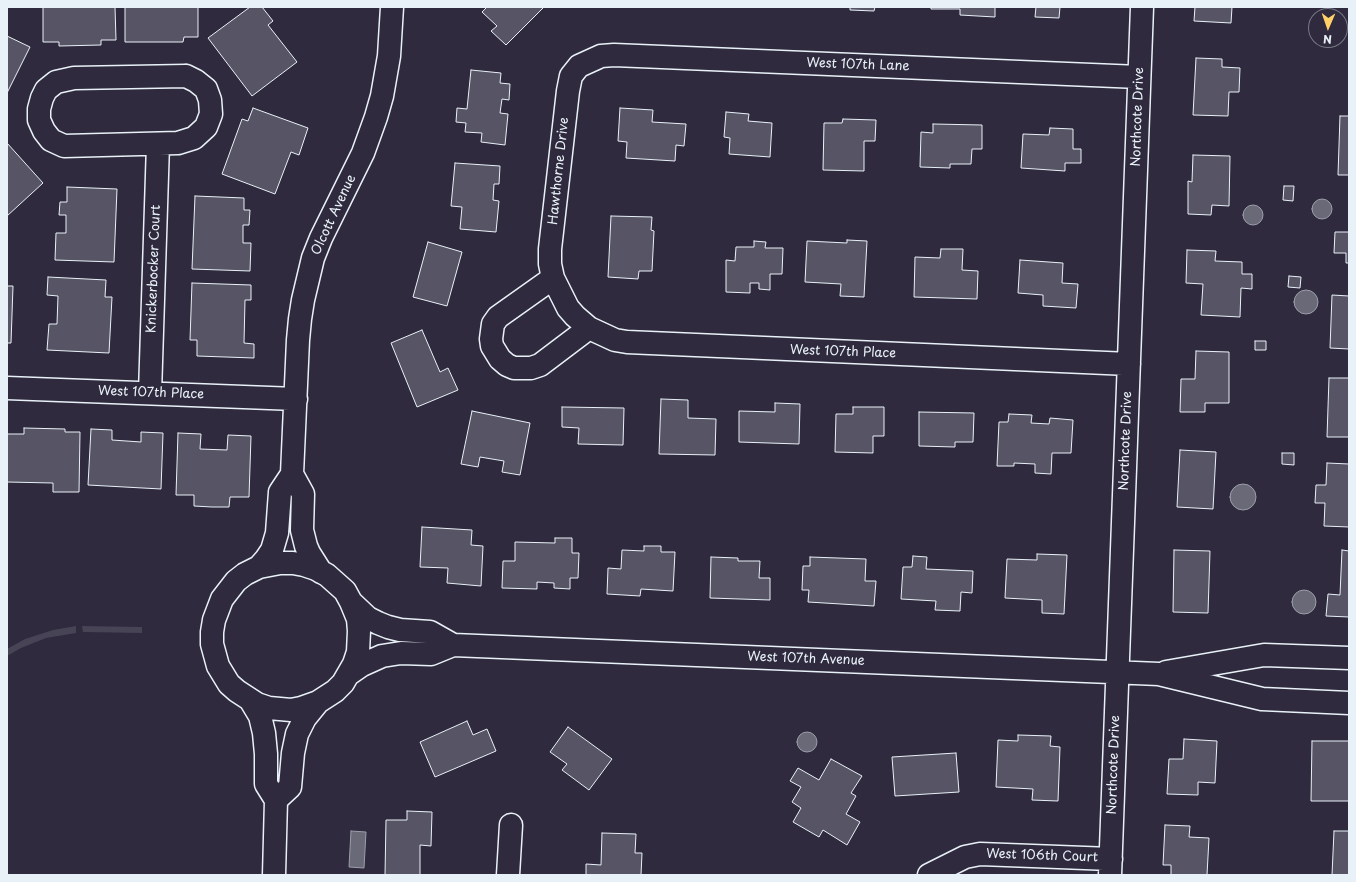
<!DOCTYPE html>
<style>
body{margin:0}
#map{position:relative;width:1356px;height:882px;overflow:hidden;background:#2f2a3d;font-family:"Playpen Sans",sans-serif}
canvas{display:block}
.frame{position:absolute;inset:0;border:8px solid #e8f1f8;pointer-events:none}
.north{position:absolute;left:1308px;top:8px;width:40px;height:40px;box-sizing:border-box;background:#2f2a3d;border:1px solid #797a88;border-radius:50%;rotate:182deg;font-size:11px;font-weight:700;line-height:16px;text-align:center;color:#e8f1f8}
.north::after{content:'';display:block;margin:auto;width:14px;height:18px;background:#ffd166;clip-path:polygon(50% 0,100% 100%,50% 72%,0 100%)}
</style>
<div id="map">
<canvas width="1356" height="882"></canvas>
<div class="frame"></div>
<div class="north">N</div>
</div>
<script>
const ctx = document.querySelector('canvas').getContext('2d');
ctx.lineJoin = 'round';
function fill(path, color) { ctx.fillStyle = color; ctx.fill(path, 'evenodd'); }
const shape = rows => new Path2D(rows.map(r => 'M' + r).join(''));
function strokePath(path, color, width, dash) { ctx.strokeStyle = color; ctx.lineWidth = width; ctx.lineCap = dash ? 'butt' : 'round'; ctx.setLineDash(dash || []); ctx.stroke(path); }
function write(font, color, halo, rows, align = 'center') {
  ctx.font = font + ' "Playpen Sans",sans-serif'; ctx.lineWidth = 4; ctx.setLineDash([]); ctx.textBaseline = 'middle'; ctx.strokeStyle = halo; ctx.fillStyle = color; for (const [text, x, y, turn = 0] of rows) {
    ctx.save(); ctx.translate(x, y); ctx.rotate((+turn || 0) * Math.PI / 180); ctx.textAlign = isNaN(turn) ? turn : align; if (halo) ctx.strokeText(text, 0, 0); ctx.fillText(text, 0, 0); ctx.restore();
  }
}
fill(shape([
 [76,626,76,633,46,638,21,648,7,656,7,649,25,639,53,630],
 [82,626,142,627,142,633,83,632]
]), '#464455');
const water = shape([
 '1312 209a10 10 0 1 1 20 0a10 10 0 1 1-20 0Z',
 '1243 215a10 10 0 1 1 20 0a10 10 0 1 1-20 0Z',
 '1294 302a12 12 0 1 1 24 0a12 12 0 1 1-24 0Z',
 '1230 497a13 13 0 1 1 26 0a13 13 0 1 1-26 0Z',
 '1292 602a12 12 0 1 1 24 0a12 12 0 1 1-24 0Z',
 '797 742a10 10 0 1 1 20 0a10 10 0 1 1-20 0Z',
 [351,831,366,832,364,868,349,867,351,831]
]);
fill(water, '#696978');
strokePath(water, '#9c9fab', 1);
const building = shape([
 [43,7,115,7,116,40,101,40,101,45,59,46,59,42,43,42,43,7],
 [125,7,198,7,198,37,184,37,183,42,125,42,125,7],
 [250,7,262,7,273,21,268,25,297,62,252,96,208,38,250,7],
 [487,7,544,7,506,45,491,31,497,26,482,12,487,7],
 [850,7,875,7,874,11,850,10,850,7],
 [931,7,995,7,995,17,960,15,960,9,931,9,931,7],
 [1036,7,1060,7,1059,18,1035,17,1036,7],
 [1195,7,1232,7,1231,23,1194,21,1195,7],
 [7,36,30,47,7,93,7,36],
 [1196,58,1222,59,1222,67,1240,68,1239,92,1229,92,1228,116,1193,115,1196,58],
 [471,70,501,73,500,83,510,84,509,100,502,99,500,113,508,114,505,145,481,142,482,133,465,132,466,123,456,122,457,108,467,109,471,70],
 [253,108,308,128,299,155,291,152,275,194,222,174,242,119,248,121,253,108],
 [620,108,653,110,652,122,686,124,684,146,676,145,675,161,626,158,627,142,618,141,620,108],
 [726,112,749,114,748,121,772,123,770,157,729,154,730,138,724,137,726,112],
 [1340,116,1349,116,1349,175,1338,175,1340,116],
 [843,119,876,120,875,141,864,141,864,171,823,170,824,123,842,123,843,119],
 [933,124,982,125,982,149,972,149,971,164,950,164,950,168,920,167,921,132,933,133,933,124],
 [1050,128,1073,129,1073,149,1081,149,1081,163,1065,163,1065,171,1021,168,1023,134,1049,135,1050,128],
 [7,143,43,183,7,216,7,143],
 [1193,155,1230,156,1229,206,1212,205,1211,215,1188,214,1188,181,1192,182,1193,155],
 [455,163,500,166,499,184,494,184,493,200,499,201,496,232,460,229,462,207,451,206,455,163],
 [1284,186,1294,186,1293,201,1283,200,1284,186],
 [67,187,117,189,114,262,55,260,56,233,66,233,66,215,59,215,60,202,67,202,67,187],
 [195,196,244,198,244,210,250,210,249,225,243,225,243,243,251,243,250,271,192,269,195,196],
 [611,216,652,217,651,230,654,231,652,271,639,271,638,279,608,277,611,216],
 [1349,223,1349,263,1346,263,1346,253,1334,253,1335,232,1349,232,1349,223],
 [847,240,867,241,864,297,840,296,841,284,805,282,807,241,847,243,847,240],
 [754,241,766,242,765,248,783,248,782,274,770,274,770,290,759,289,759,283,750,283,750,293,726,292,726,260,735,261,736,247,754,247,754,241],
 [428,242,462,252,447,306,413,297,428,242],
 [941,249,963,249,962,270,978,271,977,299,914,297,915,257,940,258,941,249],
 [1187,250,1216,251,1215,261,1242,262,1242,274,1252,274,1252,289,1241,288,1240,317,1201,315,1203,284,1186,283,1187,250],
 [1020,260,1063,263,1062,283,1078,284,1076,308,1043,306,1043,295,1018,293,1020,260],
 [1289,276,1301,277,1300,288,1288,287,1289,276],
 [48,277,106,280,105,297,112,297,109,353,47,350,49,324,57,324,58,296,47,295,48,277],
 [192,283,251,285,251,300,245,300,244,343,254,344,254,358,197,356,197,340,190,340,192,283],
 [7,286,13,286,11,343,7,343,7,286],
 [1349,290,1349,349,1330,348,1332,295,1349,296,1349,290],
 [422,330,440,372,448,368,458,390,417,407,391,343,422,330],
 [1255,341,1266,341,1266,350,1255,350,1255,341],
 [1196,351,1229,352,1229,403,1205,403,1205,412,1180,412,1181,379,1195,379,1196,351],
 [1329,378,1349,378,1349,437,1327,437,1329,378],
 [661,399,688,400,688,418,716,419,715,455,659,454,661,399],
 [775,403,800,404,799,444,739,442,739,411,775,412,775,403],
 [562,407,624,408,623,445,578,444,579,428,562,427,562,407],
 [853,407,884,407,884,436,873,436,873,453,835,452,836,414,853,414,853,407],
 [472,411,530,423,520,475,502,472,504,461,480,457,478,467,461,464,472,411],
 [919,412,974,413,973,442,955,442,955,447,919,446,919,412],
 [1009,414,1032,415,1031,423,1049,424,1050,418,1073,420,1071,453,1052,453,1051,474,1035,473,1035,464,1014,463,1014,466,997,466,999,422,1008,422,1009,414],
 [24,428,65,429,65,432,80,432,79,492,53,492,53,483,7,482,7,434,24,434,24,428],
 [91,429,112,430,112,440,141,442,141,432,163,433,161,489,88,485,91,429],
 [178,433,201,434,200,449,227,450,228,435,251,436,249,497,230,497,229,507,212,507,194,506,194,495,176,495,178,433],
 [1180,450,1216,452,1213,509,1177,507,1180,450],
 [1282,453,1294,453,1294,465,1282,464,1282,453],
 [1327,463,1349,464,1349,527,1324,526,1325,503,1315,503,1316,485,1326,485,1327,463],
 [422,527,472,530,471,545,483,546,481,586,447,583,448,568,420,567,422,527],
 [555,538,572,538,572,553,579,553,578,578,570,578,570,589,554,588,554,583,537,582,537,589,502,588,503,561,515,561,515,542,555,543,555,538],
 [644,546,661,546,661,552,675,552,673,591,641,589,640,596,607,594,608,568,621,569,622,550,644,551,644,546],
 [1174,550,1210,551,1208,613,1173,612,1174,550],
 [1342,550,1349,551,1349,617,1326,616,1328,594,1340,595,1342,550],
 [1037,554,1067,555,1064,614,1042,613,1042,600,1005,598,1007,559,1037,560,1037,554],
 [913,556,927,557,926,569,973,571,972,593,961,592,960,611,935,610,936,601,901,599,903,567,912,567,913,556],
 [711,557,738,558,738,561,760,561,759,578,770,578,770,600,710,598,711,557],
 [810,557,866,559,865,581,876,581,874,606,808,602,809,590,802,590,803,566,810,566,810,557],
 [467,721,473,735,487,729,496,751,435,777,420,742,467,721],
 [568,727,612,759,589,790,562,770,567,764,550,752,568,727],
 [1018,735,1051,736,1050,746,1060,747,1058,801,1032,800,1033,789,996,787,998,740,1018,741,1018,735],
 [1184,739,1217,741,1215,783,1198,782,1198,795,1167,794,1169,759,1183,759,1184,739],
 [1312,741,1349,741,1349,801,1311,801,1312,741],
 [956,753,959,792,895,796,892,757,956,753],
 [831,759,862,776,851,793,856,796,846,814,860,822,847,845,823,830,819,837,793,822,801,808,792,802,801,787,790,781,798,768,819,780,831,759],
 [407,811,432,812,431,846,420,845,420,875,385,875,386,820,407,820,407,811],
 [1165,825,1190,826,1189,837,1209,838,1207,875,1171,875,1171,865,1163,865,1165,825],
 [1334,831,1349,831,1349,875,1332,875,1334,831],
 [602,833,636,834,635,853,642,853,641,875,586,875,586,864,601,865,602,833]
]);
fill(building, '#575565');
strokePath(building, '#e8f1f8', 1);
const street = shape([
 [186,76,196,81,206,89,210,100,211,114,206,127,194,138,178,143,64,146,51,140,44,131,39,120,39,109,42,98,46,90,56,82,74,78,186,76],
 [553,278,498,317,493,324,491,339,492,346,500,359,507,365,514,368,531,368,540,365,589,328],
 [1129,364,627,342,615,340,589,328,575,316,568,308,553,278,550,264,550,249,568,91,571,76,579,66,601,56,614,55,1139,77],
 [7,388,296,399],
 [150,393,158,144],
 [259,567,266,559,272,550,277,533,280,492,292,474],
 [321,572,309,553,306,546,302,530,303,494,292,474,298,340,300,319,303,300,313,258,321,238,363,153,376,117,382,96,389,56,392,7],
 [351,602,358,619,359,631,358,652,354,664,343,683,335,691,318,702,301,708,291,710,269,708,257,704,237,691,229,684,218,666,212,644,212,632,214,620,222,599,236,581,245,574,259,567,280,563,293,563,304,565,316,569,327,575,345,591,351,602,368,618,378,623,388,627,400,630,430,632,453,645],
 [1166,672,1264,655,1349,658],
 [349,674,362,665,382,656,401,653,431,654,453,645,1159,674,1262,699,1349,703],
 [251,701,260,716,264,733,266,754,266,784,276,800,274,875],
 [276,800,290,787,293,753,297,734,305,718,318,702],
 [508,875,511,825],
 [929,875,965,857,980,854,1111,859],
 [1110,875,1142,7]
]);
strokePath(street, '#e8f1f8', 25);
strokePath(street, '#2f2a3d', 22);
write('13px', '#e8f1f8', '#2f2a3d', [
 ["West 107th Lane",858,65,2],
 ["Northcote Drive",1138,117,-88],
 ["Hawthorne Drive",559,171,-84],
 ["Olcott Avenue",334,215,-65],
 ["Knickerbocker Court",154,269,-88],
 ["West 107th Place",843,352,2],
 ["West 107th Place",151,393,2],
 ["Northcote Drive",1126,441,-88],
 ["West 107th Avenue",806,659,2],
 ["Northcote Drive",1114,765,-88],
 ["West 106th Court",1042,856,2]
]);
</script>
